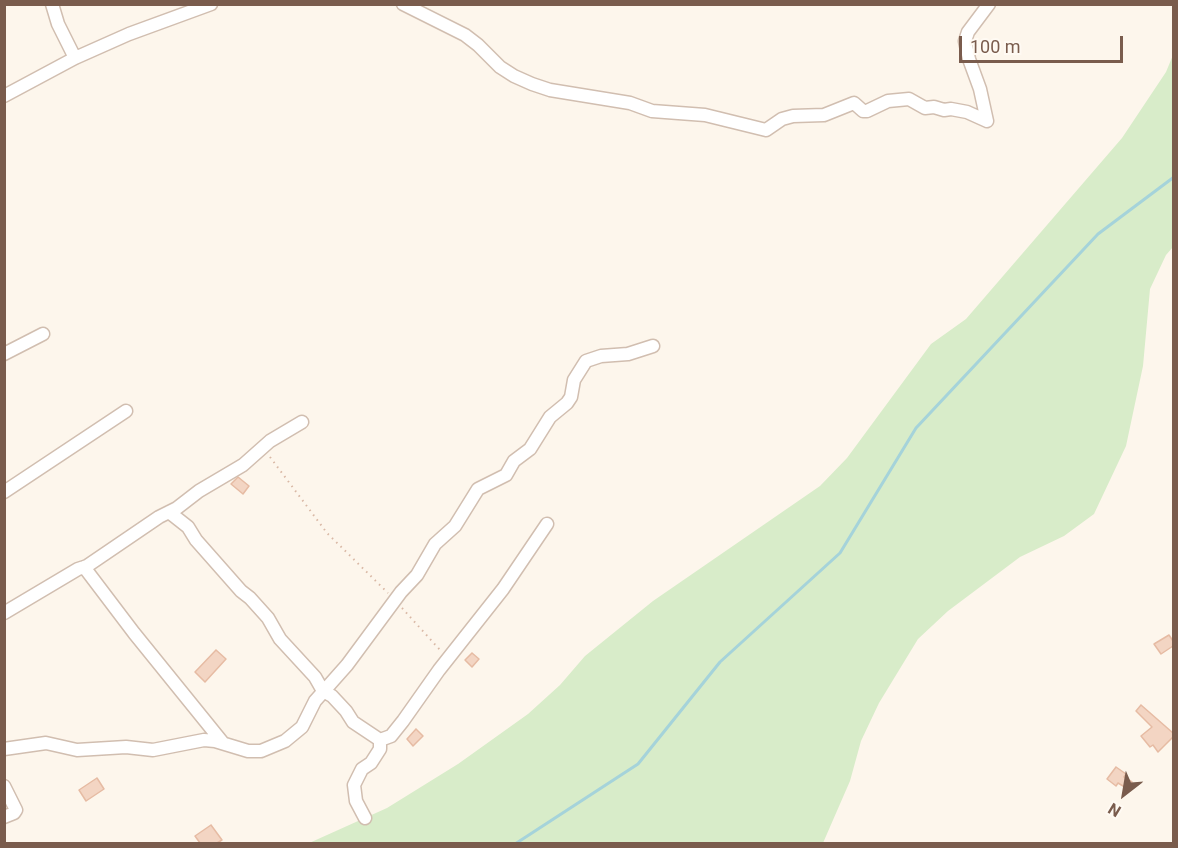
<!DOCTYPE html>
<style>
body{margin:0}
#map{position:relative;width:1178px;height:848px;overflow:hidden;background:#fdf6ec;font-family:Roboto,sans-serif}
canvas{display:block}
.frame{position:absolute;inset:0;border:6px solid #7a5c4d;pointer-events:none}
.north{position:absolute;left:1094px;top:764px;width:60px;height:60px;-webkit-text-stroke:4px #fffaf3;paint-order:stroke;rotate:211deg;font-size:16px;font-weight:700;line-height:24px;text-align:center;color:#7a5c4d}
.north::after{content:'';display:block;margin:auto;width:21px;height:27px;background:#7a5c4d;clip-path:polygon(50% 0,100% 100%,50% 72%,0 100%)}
.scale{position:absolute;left:959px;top:36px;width:164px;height:27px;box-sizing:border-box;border:3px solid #7a5c4d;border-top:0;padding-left:8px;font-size:18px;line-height:21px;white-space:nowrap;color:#7a5c4d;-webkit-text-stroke:4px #fffaf3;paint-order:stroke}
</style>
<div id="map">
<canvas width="1178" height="848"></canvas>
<div class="frame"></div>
<div class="north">N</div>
<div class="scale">100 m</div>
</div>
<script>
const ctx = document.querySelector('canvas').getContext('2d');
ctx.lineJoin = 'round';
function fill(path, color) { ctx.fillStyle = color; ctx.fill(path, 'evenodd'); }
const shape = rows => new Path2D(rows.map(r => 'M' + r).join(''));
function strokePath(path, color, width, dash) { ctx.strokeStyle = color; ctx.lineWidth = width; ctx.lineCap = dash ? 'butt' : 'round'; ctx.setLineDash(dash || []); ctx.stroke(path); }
fill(shape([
 [1173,55,1173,247,1166,255,1150,289,1143,366,1126,446,1094,514,1064,536,1020,557,948,611,918,639,879,703,861,741,850,781,823,843,307,844,387,808,458,764,528,714,560,685,585,656,653,601,820,486,847,458,931,344,966,319,1122,138,1166,72]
]), '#d8ecc9');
strokePath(shape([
 [515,844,638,764,720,662,840,553,916,428,1098,234,1174,177]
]), '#a5d3da', 3);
const building = shape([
 [238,477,249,486,243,494,231,484,238,477],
 [1169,635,1173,641,1173,646,1161,654,1154,644,1169,635],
 [216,650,226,659,205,682,195,672,216,650],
 [472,653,479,659,472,667,465,660,472,653],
 [1141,705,1173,733,1173,737,1158,752,1153,745,1150,747,1141,736,1152,727,1136,711,1141,705],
 [416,729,423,736,413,746,407,739,416,729],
 [1116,767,1126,774,1124,777,1132,782,1128,789,1118,783,1116,786,1107,779,1116,767],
 [97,778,104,789,86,801,79,790,97,778],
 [211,825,222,840,217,843,200,843,195,836,211,825]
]);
fill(building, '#f3d5c3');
strokePath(building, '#e6bba3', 1.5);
const minor = shape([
 [52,4,58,24,75,58],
 [403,4,465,35,478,45,500,67,514,76,532,84,550,90,630,103,652,111,705,115,766,130,782,119,793,116,824,115,854,103,863,111,867,111,888,101,909,99,925,108,934,107,944,110,951,109,967,112,987,121],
 [4,96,75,58,129,34,211,4],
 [987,121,980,89,969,59,965,41,968,32,989,4],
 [4,354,43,334],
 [4,492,126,411],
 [169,512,188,527,196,540,241,591,250,598,268,618,280,639,315,677,323,691,332,696,346,711,353,722,380,740,380,749,371,763,362,769,354,785,356,801,365,818],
 [84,567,134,633,223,743],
 [4,613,78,569,87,566,159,517,177,508,199,491,243,465,270,441,302,422],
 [380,740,391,736,403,721,439,670,503,589,547,524],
 [4,749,46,743,77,750,126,747,153,750,204,740,215,741,248,751,261,751,285,741,302,727,315,701,347,665,401,592,417,575,435,544,455,526,478,489,506,475,514,461,530,449,550,417,567,403,571,397,574,380,586,361,601,356,628,354,653,346],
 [4,786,16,810,14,813,4,817]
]);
strokePath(minor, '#d1beb0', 15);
strokePath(shape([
 [270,457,327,533,388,593],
 [402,608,440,650]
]), '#d9b8a5', 2, [1.5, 4.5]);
strokePath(minor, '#fff', 12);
</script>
